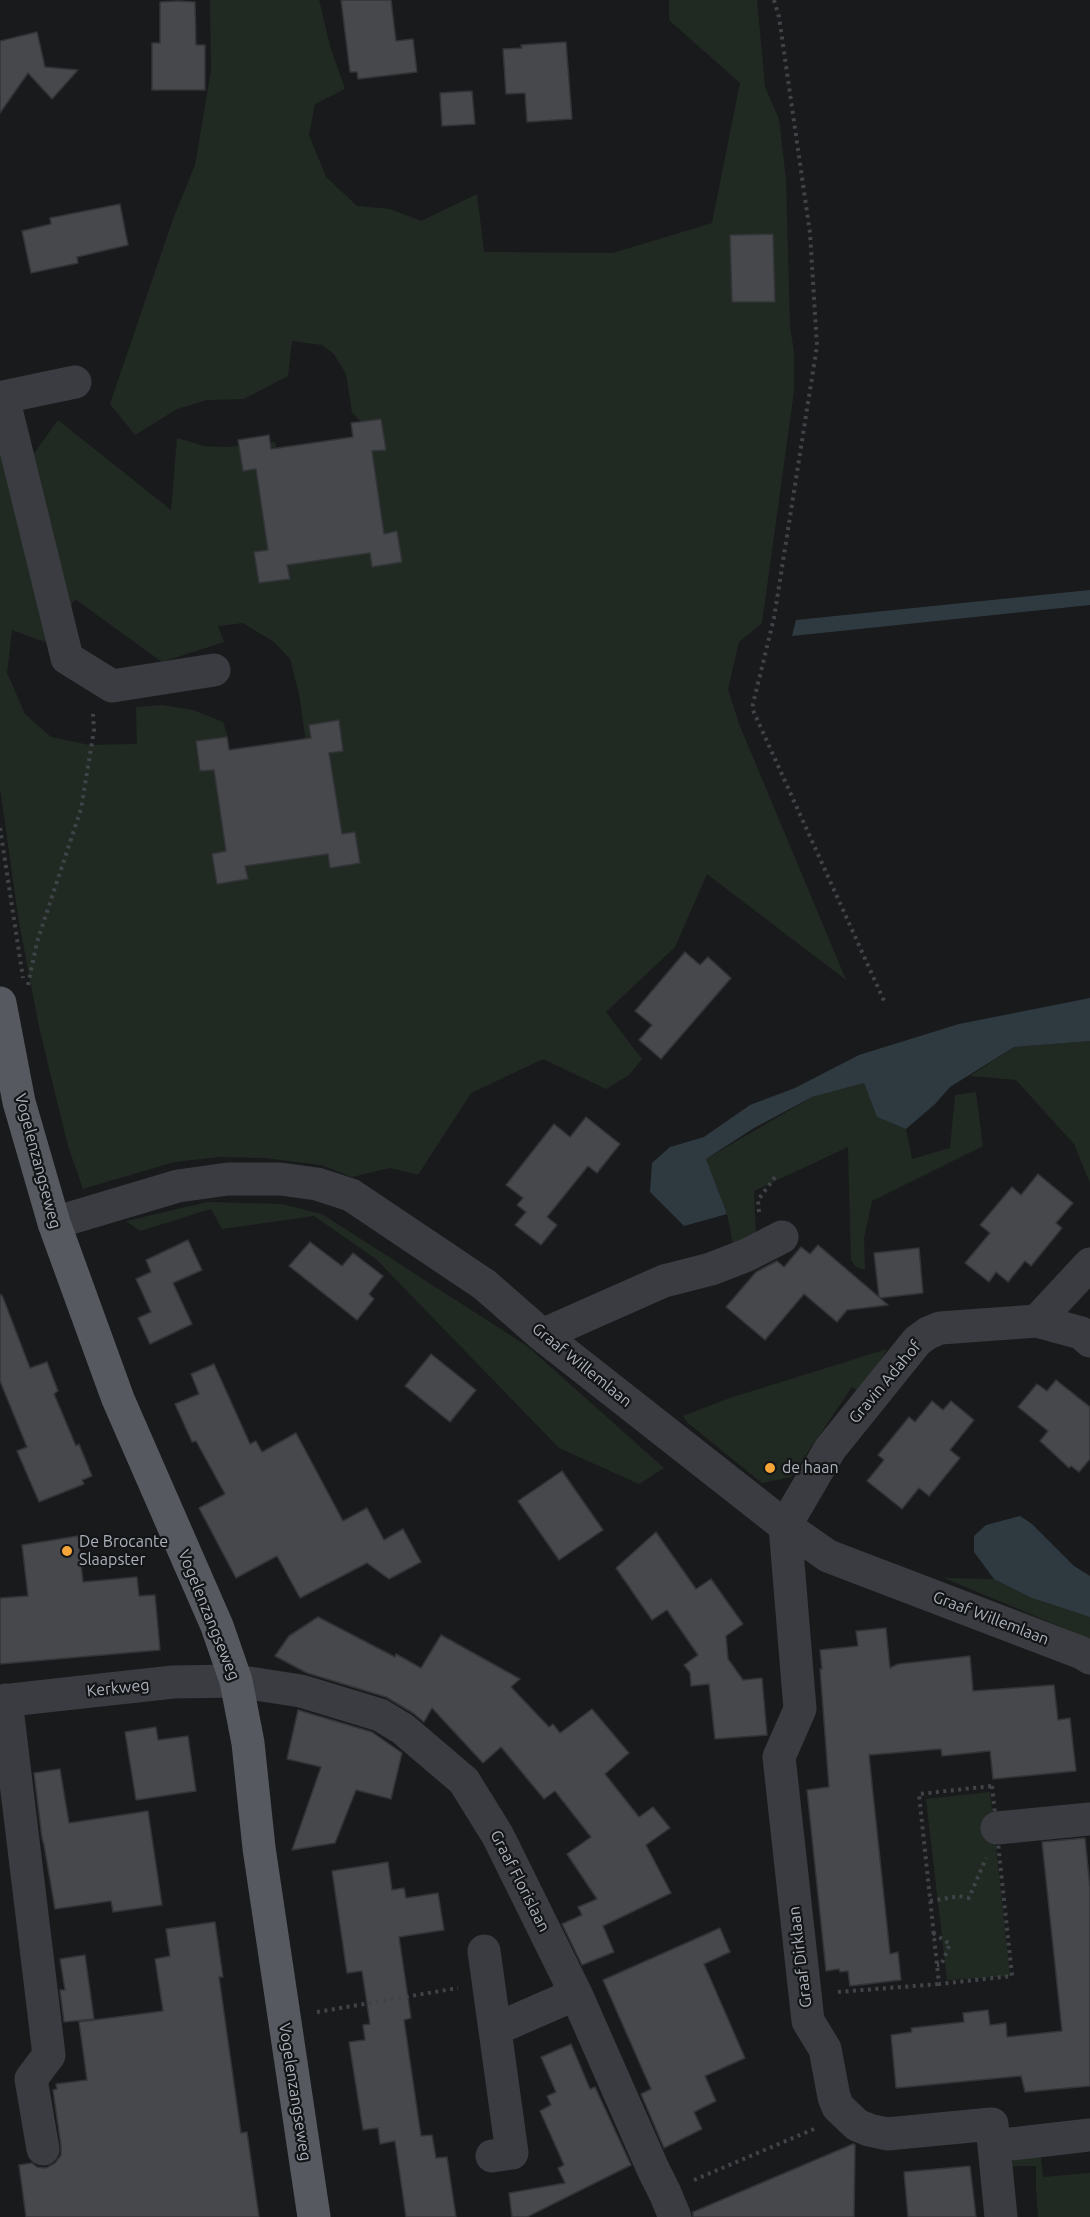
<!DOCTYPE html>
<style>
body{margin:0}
canvas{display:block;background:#191a1c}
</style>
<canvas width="1090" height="2217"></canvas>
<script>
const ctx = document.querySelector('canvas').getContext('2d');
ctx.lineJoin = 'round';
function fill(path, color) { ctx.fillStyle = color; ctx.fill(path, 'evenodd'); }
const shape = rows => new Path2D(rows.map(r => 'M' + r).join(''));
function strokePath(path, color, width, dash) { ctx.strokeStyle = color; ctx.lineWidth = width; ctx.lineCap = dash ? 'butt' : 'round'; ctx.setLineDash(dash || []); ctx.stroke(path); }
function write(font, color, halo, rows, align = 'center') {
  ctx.font = font + ' Ubuntu,sans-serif'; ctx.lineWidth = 4.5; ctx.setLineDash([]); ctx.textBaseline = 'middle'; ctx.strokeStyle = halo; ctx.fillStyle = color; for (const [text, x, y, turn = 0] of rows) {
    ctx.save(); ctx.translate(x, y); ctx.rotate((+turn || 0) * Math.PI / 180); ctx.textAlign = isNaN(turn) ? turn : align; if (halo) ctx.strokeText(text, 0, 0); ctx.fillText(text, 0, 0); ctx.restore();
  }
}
fill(shape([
 [210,0,319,0,330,46,345,89,315,104,309,135,326,177,357,206,390,209,421,221,477,194,484,252,613,253,712,223,740,83,669,20,669,0,757,0,765,87,779,119,786,180,790,327,794,352,794,391,762,623,739,642,728,689,739,724,846,980,707,874,675,947,606,1012,642,1059,629,1075,606,1089,543,1059,471,1093,418,1175,390,1168,352,1177,321,1165,265,1158,220,1157,174,1162,83,1189,68,1146,39,1027,19,922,0,788,0,426,28,462,58,420,171,510,177,438,204,446,226,447,275,442,279,460,365,448,360,421,352,412,346,374,334,354,322,345,292,341,288,376,244,399,207,400,177,409,135,435,110,404,173,219,195,165,211,71],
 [75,599,162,662,224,642,218,626,243,623,274,642,290,659,299,694,308,755,232,763,228,737,223,722,193,710,163,705,136,707,137,744,89,745,51,737,25,714,7,673,12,630,48,643],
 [1090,1041,1090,1183,1074,1144,1016,1080,970,1076,1014,1047],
 [864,1083,877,1117,906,1129,912,1159,950,1148,955,1095,976,1092,983,1146,872,1201,864,1238,865,1270,856,1267,851,1260,848,1147,754,1191,756,1237,733,1244,727,1214,706,1159,812,1097],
 [208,1202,282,1204,322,1214,527,1346,664,1468,639,1484,559,1448,376,1259,314,1216,222,1229,211,1209,140,1231,126,1221],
 [887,1349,862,1393,852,1387,791,1477,762,1483,688,1423,683,1416,730,1398],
 [944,1578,994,1579,1032,1598,1090,1617,1090,1639],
 [990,1792,1010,1976,947,1980,926,1799],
 [1040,2150,1043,2177,1090,2173,1090,2217,1038,2217,1036,2189,1036,2166,1009,2166,1022,2152]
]), '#212a22');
fill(shape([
 [1090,590,1090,605,792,636,796,620],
 [1090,998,1090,1041,1014,1047,950,1087,935,1104,906,1129,877,1117,864,1083,812,1097,754,1128,706,1159,727,1214,684,1226,650,1192,652,1163,670,1147,704,1137,750,1105,795,1088,859,1055,959,1024],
 [1020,1516,1032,1524,1074,1566,1090,1576,1090,1617,1032,1598,994,1579,974,1552,974,1536,986,1525]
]), '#2f3a40');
const building = shape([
 [341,0,391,0,396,41,413,39,417,72,358,79,357,72,350,72,341,0],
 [178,1,195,2,196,45,205,45,205,90,152,90,152,43,160,43,160,2,178,1],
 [37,32,45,67,78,70,52,99,28,73,0,113,0,41,37,32],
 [566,42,572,119,527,122,525,93,506,94,503,49,522,48,521,45,566,42],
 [472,91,475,124,442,126,440,93,472,91],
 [120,204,128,245,77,257,78,263,31,273,22,231,51,224,50,218,120,204],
 [773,234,775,302,732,302,730,235,773,234],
 [381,419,386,450,372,451,384,534,397,531,402,562,372,567,370,553,287,565,290,579,259,583,254,552,268,550,256,469,243,471,238,440,269,435,271,449,353,437,351,423,381,419],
 [339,720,343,751,329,753,342,834,355,832,360,863,330,868,328,854,245,866,248,879,217,884,212,854,226,851,214,770,200,771,196,741,227,737,229,750,311,738,309,725,339,720],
 [685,952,700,965,708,957,731,978,661,1059,639,1040,652,1025,635,1011,685,952],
 [586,1117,620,1144,597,1173,588,1166,547,1217,557,1225,541,1245,515,1225,526,1212,517,1205,523,1198,506,1185,554,1124,570,1137,586,1117],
 [1038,1174,1073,1203,1056,1223,1062,1228,1031,1266,1025,1261,1008,1282,996,1272,989,1282,965,1263,990,1233,980,1225,1012,1187,1021,1195,1038,1174],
 [188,1240,202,1270,173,1283,192,1324,150,1344,138,1318,151,1312,136,1279,151,1272,146,1260,188,1240],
 [310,1242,342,1266,353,1253,383,1276,369,1294,374,1299,357,1320,289,1266,310,1242],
 [818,1245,879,1297,874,1253,919,1248,923,1293,880,1298,888,1305,847,1310,837,1322,804,1294,765,1340,726,1307,756,1272,777,1261,784,1267,801,1247,810,1254,818,1245],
 [0,1295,2,1295,30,1368,47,1362,58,1391,54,1394,76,1446,79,1444,92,1476,82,1480,84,1484,39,1502,17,1451,27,1447,0,1381,0,1295],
 [431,1354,476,1390,450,1422,405,1386,431,1354],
 [214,1364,250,1444,256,1441,262,1452,296,1433,343,1521,367,1508,384,1540,403,1529,421,1562,389,1579,367,1563,300,1598,277,1556,236,1578,199,1508,225,1494,196,1441,192,1442,175,1404,199,1394,191,1374,214,1364],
 [1056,1380,1090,1407,1090,1459,1079,1472,1071,1466,1069,1468,1040,1441,1048,1431,1018,1407,1037,1384,1047,1391,1056,1380],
 [932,1401,943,1410,951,1401,974,1420,950,1450,960,1458,951,1469,929,1496,919,1488,902,1509,867,1481,884,1460,878,1455,909,1417,915,1422,932,1401],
 [562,1471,603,1530,559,1560,518,1501,562,1471],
 [656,1532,696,1589,711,1579,743,1624,726,1636,728,1659,743,1680,762,1678,767,1735,715,1739,709,1684,691,1686,690,1673,684,1665,698,1655,667,1610,652,1620,616,1568,656,1532],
 [78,1536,83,1582,137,1577,139,1596,155,1595,160,1650,0,1664,0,1598,28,1596,22,1545,78,1536],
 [318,1617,395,1657,396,1654,421,1668,441,1635,520,1679,511,1687,549,1727,553,1724,560,1733,592,1709,629,1753,605,1774,639,1817,653,1807,670,1828,646,1845,671,1893,603,1926,614,1952,582,1965,562,1924,582,1915,578,1907,597,1899,567,1854,591,1837,555,1791,544,1799,501,1747,483,1763,432,1708,424,1722,413,1713,386,1697,307,1673,275,1656,289,1636,318,1617],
 [886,1628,890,1668,898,1664,970,1656,973,1691,1054,1685,1058,1720,1070,1718,1076,1771,993,1779,990,1751,942,1756,941,1749,869,1755,890,1954,898,1952,901,1980,850,1986,848,1971,840,1972,839,1969,826,1971,807,1790,829,1787,820,1669,822,1669,820,1650,858,1646,856,1631,886,1628],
 [298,1710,372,1732,402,1753,391,1799,356,1790,335,1843,292,1850,321,1767,287,1759,298,1710],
 [156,1727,158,1740,188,1736,196,1791,136,1800,125,1732,156,1727],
 [60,1769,69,1823,148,1811,162,1905,113,1912,111,1901,55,1909,44,1845,42,1838,34,1773,60,1769],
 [1085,1838,1090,1888,1090,2086,1025,2092,1021,2076,896,2088,891,2035,912,2032,911,2028,964,2022,963,2013,988,2010,990,2025,1006,2023,1007,2037,1062,2031,1042,1842,1085,1838],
 [388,1862,392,1890,404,1888,406,1898,438,1893,444,1930,399,1937,411,2018,404,2020,421,2136,432,2135,436,2158,447,2157,456,2217,406,2217,395,2141,380,2144,378,2128,363,2130,349,2042,365,2040,363,2025,370,2024,362,1971,347,1973,332,1871,388,1862],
 [215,1922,223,1977,219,1977,241,2133,247,2132,259,2217,26,2217,19,2165,32,2163,37,2167,46,2168,55,2163,61,2155,61,2146,53,2090,57,2089,56,2084,87,2080,79,2022,163,2011,155,1959,170,1956,166,1929,215,1922],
 [720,1928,730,1952,704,1964,745,2058,705,2076,716,2101,694,2112,702,2129,664,2148,641,2094,651,2089,603,1980,720,1928],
 [85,1955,94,2019,64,2022,60,1990,65,1990,60,1959,85,1955],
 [571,2044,590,2089,595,2087,631,2165,527,2217,512,2217,509,2193,565,2183,558,2168,564,2165,540,2111,551,2105,547,2096,556,2092,541,2057,571,2044],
 [853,2144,855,2145,854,2217,693,2217,693,2212,853,2144],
 [970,2166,976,2217,908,2217,904,2172,970,2166]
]);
fill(building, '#46484c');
strokePath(building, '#333438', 1.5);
strokePath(shape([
 [774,0,779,17,810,233,817,346,774,618,752,708,885,1003],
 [0,828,23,978],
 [28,985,37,942,81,809,94,730,93,714],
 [759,1212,758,1200,775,1177],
 [992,1786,1012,1976,939,1984,919,1794,992,1786],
 [930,1901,959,1896,969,1898,986,1858],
 [933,1933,950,1944,941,1965,937,1965],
 [838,1992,939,1984],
 [317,2012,458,1988],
 [694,2180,814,2129]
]), '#404348', 4, [3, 4.5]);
strokePath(shape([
 [75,382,3,397,67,658,112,686,214,670],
 [54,1223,178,1186,228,1179,280,1179,317,1184,351,1195,485,1285,542,1335,785,1526,828,1556,1082,1653,1090,1658],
 [1037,1321,1090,1264],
 [542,1335,664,1281,711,1269,747,1255,782,1237],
 [785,1526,800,1709,779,1757,808,2021,825,2049,834,2097,838,2107,857,2125,869,2130,887,2134,992,2124,994,2146,1090,2135],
 [785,1526,830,1449,917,1341,928,1333,940,1328,1037,1321,1081,1333,1090,1341],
 [6,1700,49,2055,31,2079,43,2149],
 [0,1701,173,1682,236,1681,301,1691,380,1715,403,1729,464,1781,498,1836,576,1994,653,2169,665,2193,675,2217],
 [997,1828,1090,1819],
 [484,1951,512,2153,492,2156],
 [496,2029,576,1994],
 [994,2146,1001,2217]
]), '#3a3c41', 33);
strokePath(shape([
 [0,1003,19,1102,54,1223,118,1399,217,1626,236,1681,248,1743,259,1848,314,2217]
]), '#565960', 33);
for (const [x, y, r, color] of [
 [770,1468,6,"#f6a538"],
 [67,1551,6,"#f6a538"]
]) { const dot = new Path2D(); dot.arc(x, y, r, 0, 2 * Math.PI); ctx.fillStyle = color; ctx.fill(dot); strokePath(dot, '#141517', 2); }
write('16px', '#acb2bc', '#141517', [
 ["Vogelenzangseweg",38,1161,75],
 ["Graaf Willemlaan",582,1365,39],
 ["Gravin Adahof",885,1382,-50],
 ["Vogelenzangseweg",209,1615,68],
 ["Graaf Willemlaan",991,1618,21],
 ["Kerkweg",118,1688,-6],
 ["Graaf Florislaan",520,1881,63],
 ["Graaf Dirklaan",800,1957,-97],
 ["Vogelenzangseweg",295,2092,81]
]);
write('16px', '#acb2bc', '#141517', [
 ["de haan",782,1468],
 ["De Brocante",79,1542],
 ["Slaapster",79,1560]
], 'left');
</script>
